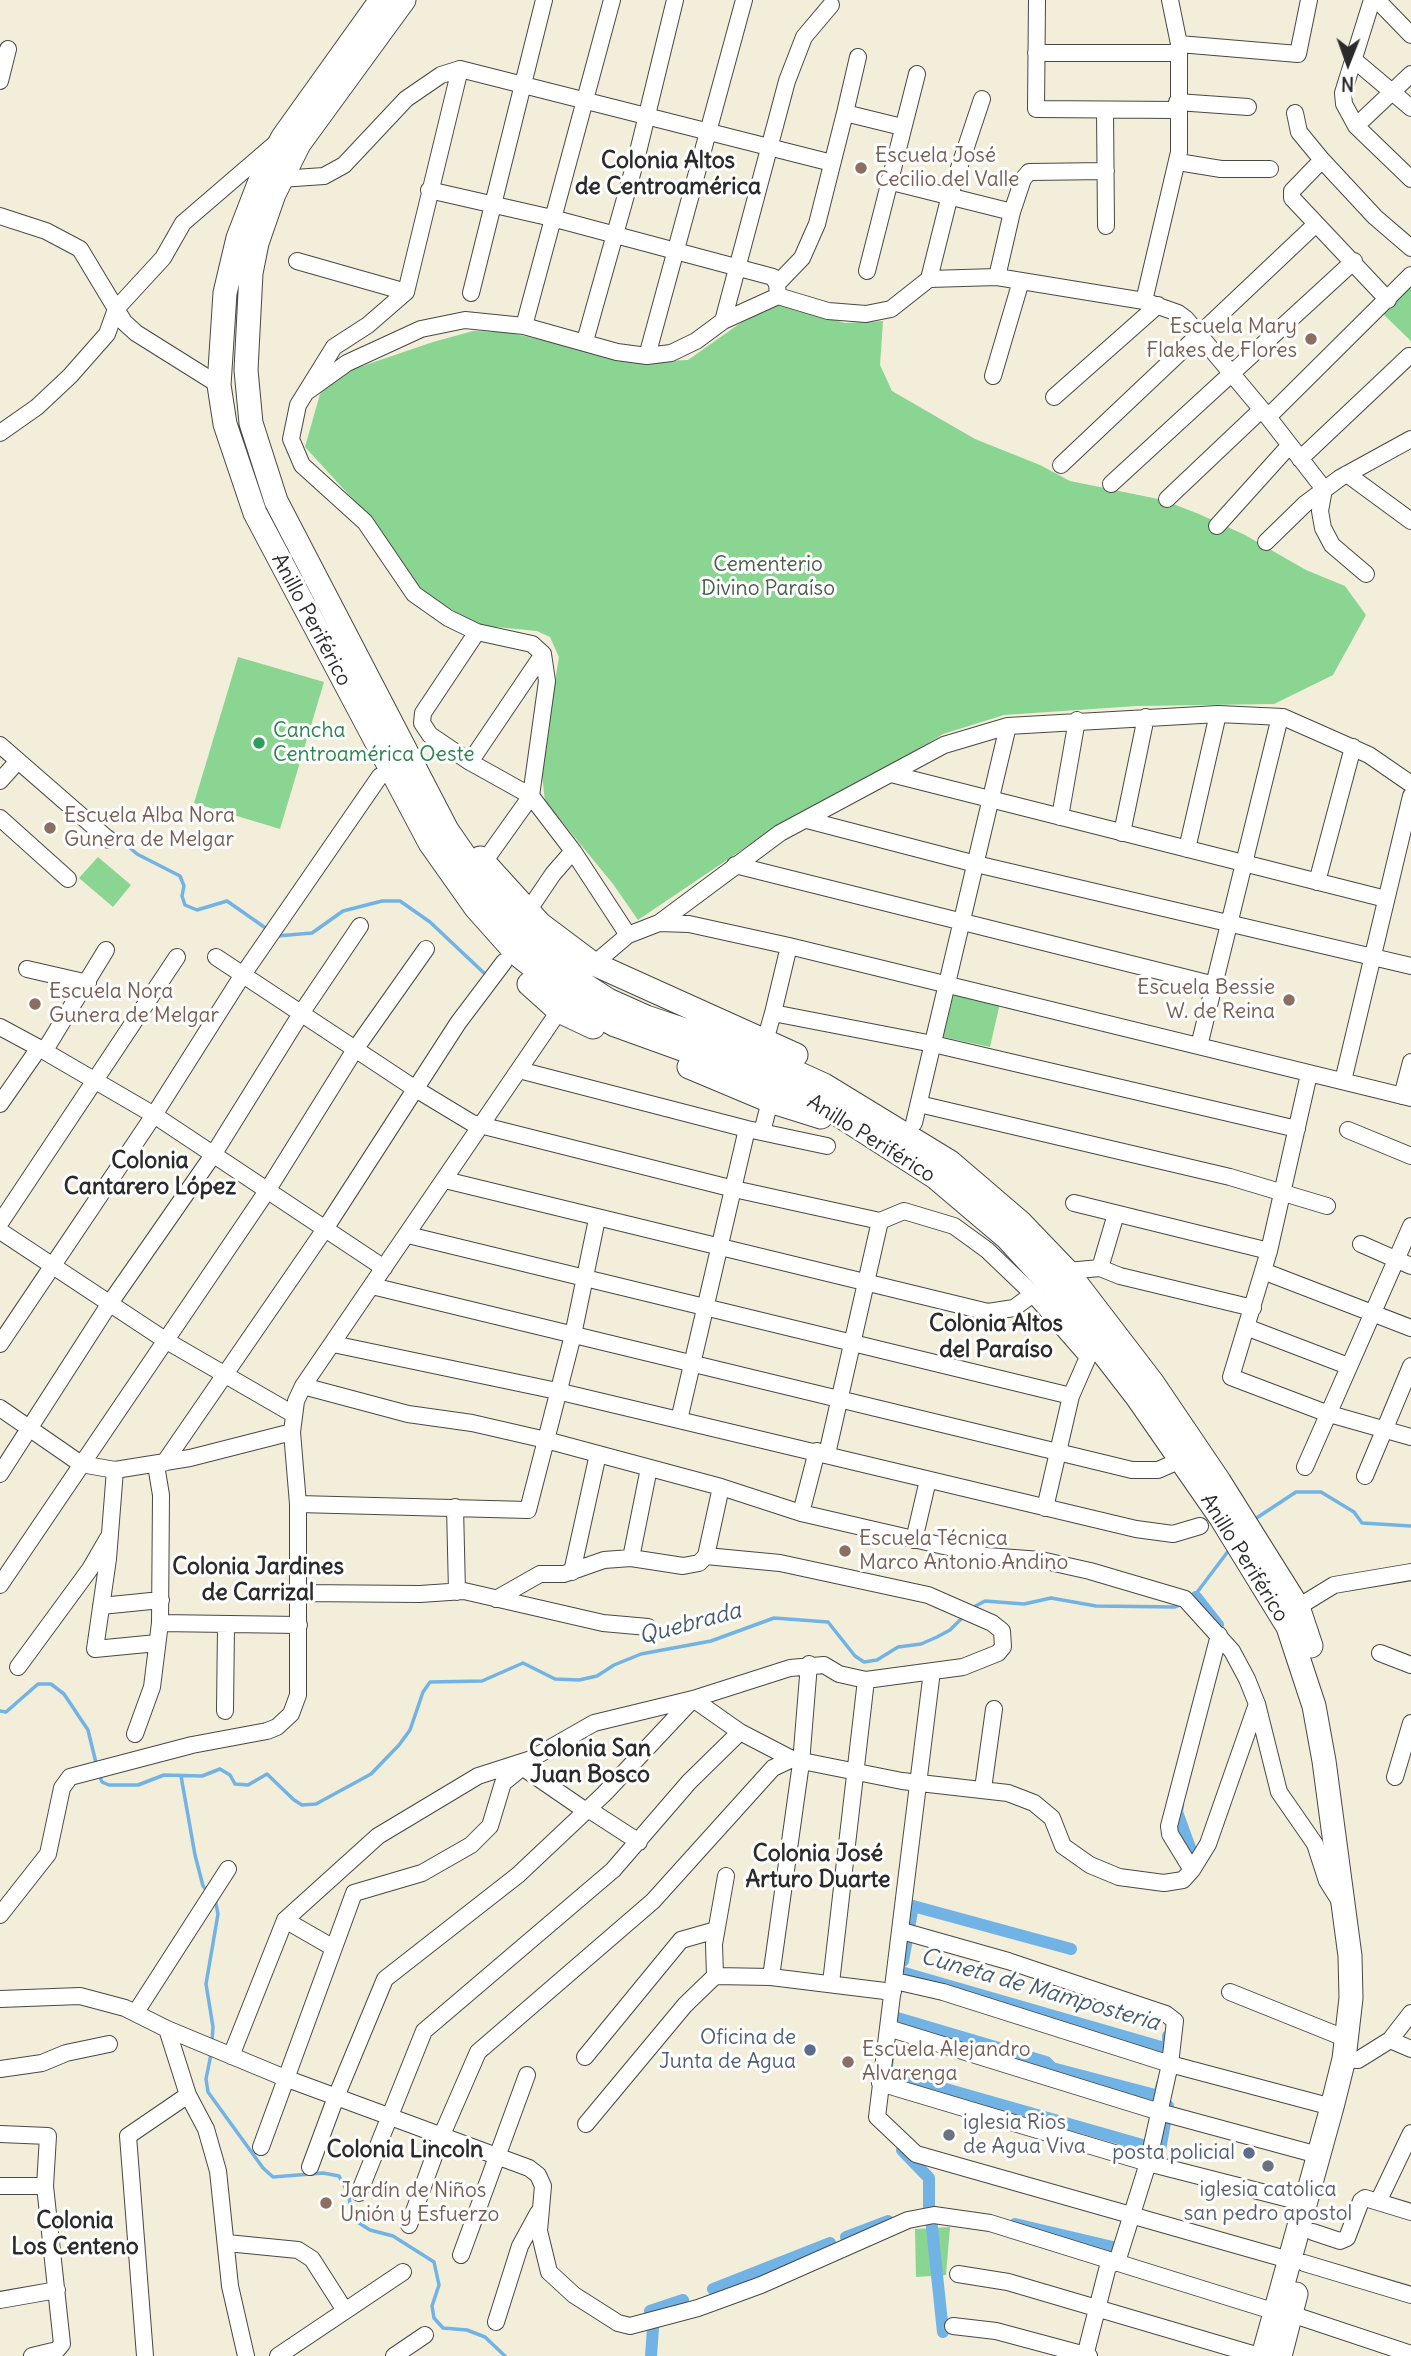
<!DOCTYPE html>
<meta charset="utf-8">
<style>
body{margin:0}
#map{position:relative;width:1411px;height:2356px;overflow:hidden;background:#f2eed9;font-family:Delius,sans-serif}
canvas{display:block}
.north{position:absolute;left:1313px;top:28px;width:70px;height:70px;-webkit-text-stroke:5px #fff;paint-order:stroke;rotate:181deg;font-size:19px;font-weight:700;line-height:28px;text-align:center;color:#2b2b2b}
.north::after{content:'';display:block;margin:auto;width:24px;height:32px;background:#2b2b2b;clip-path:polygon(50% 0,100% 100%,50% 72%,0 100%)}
</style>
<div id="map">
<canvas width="1411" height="2356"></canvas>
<div class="north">N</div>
</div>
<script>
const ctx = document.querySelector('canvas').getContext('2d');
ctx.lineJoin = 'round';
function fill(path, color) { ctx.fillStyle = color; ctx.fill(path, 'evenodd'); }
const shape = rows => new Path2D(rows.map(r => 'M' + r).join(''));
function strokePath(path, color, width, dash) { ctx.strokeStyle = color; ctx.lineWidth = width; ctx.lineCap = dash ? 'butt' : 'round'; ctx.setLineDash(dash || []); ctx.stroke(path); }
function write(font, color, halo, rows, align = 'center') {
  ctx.font = font + ' Delius,sans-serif'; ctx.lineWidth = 6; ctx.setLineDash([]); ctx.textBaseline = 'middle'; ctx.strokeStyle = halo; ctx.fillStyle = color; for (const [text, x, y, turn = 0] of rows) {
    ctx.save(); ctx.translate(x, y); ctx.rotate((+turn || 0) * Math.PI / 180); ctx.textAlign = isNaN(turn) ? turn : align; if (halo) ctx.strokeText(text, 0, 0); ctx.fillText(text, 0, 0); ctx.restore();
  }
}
fill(shape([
 [1411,284,1411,341,1383,314],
 [778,303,845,323,883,321,880,365,892,391,975,439,1040,465,1070,481,1163,500,1199,514,1245,535,1306,570,1345,586,1366,615,1333,675,1274,704,1137,706,1004,715,943,734,887,768,783,822,638,920,613,884,545,801,541,767,559,657,550,637,537,631,476,625,418,588,372,520,305,447,320,394,339,374,433,342,473,331,507,332,638,362,688,360,759,310],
 [238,657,324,682,280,829,194,803],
 [98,857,131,885,113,907,79,878],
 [954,992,1000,1003,990,1047,943,1037],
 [950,2227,946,2275,916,2277,915,2229]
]), '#8ad591');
strokePath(shape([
 [112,832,137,854,180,876,184,886,182,896,185,905,197,910,227,901,267,929],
 [277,936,312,933,343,911,382,901,400,901,430,922,484,973],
 [1255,1519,1296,1492,1321,1492,1354,1512,1362,1523,1411,1526],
 [1192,1599,1229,1550],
 [970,1609,985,1601,1024,1604,1051,1598,1096,1606,1175,1607,1182,1604],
 [0,1711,6,1712,38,1684,51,1684,64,1694,88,1730,97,1767],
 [99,1774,102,1782,109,1785,138,1785,164,1775,202,1776,220,1769,230,1775,235,1784,248,1785,267,1774,294,1800,302,1805,316,1804,371,1774,399,1745,410,1730,423,1692,430,1682,482,1681,523,1663,555,1679,579,1680,597,1676,614,1665,641,1654,711,1641,774,1618,828,1622,855,1656,864,1662,877,1660,898,1647,921,1644,937,1637,950,1630,963,1617],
 [181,1776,195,1855,203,1886,207,1891],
 [212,2042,213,2027,206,1984,218,1914,215,1899],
 [211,2054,206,2079,208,2092,263,2168,273,2177,323,2173,339,2176,349,2195,351,2218,370,2230,393,2236,434,2262,439,2285,432,2306,434,2318,443,2328,467,2330,485,2337,505,2356]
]), '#72b3e6', 3.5);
strokePath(shape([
 [1196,1597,1218,1625],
 [1178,1805,1177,1812,1193,1856,1187,1870],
 [903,1961,913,1906,1071,1949],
 [901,1972,1168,2049,1168,2036],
 [894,2017,1046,2062,1052,2068,1159,2096,1162,2084],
 [888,2059,886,2072,1146,2146],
 [902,2150,929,2178,929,2211],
 [1160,2150,1168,2106],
 [931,2218,943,2332],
 [1015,2224,1117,2248],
 [846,2237,888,2221],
 [713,2289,830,2243],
 [650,2311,683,2300],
 [651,2356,653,2328]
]), '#72b3e6', 12);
const minor = shape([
 [1037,0,1036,109,1177,110],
 [1372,0,1343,93,1344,104,1356,126,1411,179],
 [1377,0,1411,35],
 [1179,44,1298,54,1309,0],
 [1036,53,1179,53],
 [1353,59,1411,108],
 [460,69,406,292,368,325,334,347,298,405,291,439,302,465,365,522,414,594,448,618,477,632,532,644,543,654,547,681,531,796,573,851,628,935],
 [0,81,8,49],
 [1177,102,1248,107],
 [1105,110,1106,226],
 [845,113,858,57],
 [1295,113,1299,132,1322,160,1375,217,1411,248],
 [1356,126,1411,74],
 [1322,160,1292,191,1292,198,1388,300],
 [1178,162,1221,169,1270,169],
 [280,179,324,176,344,165,406,99,441,75,460,69,832,163],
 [888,181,1012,212],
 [429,190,552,218,773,277,777,284,778,296],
 [0,216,46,231,80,249,124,322,136,333,219,385],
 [297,261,406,292],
 [867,271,917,74],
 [997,277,1012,212,1023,179,1029,172,1106,171],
 [929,279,950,195,982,99],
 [777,284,802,258,817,224,845,113,902,127],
 [471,293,544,0],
 [1144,301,1179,152,1179,44,1170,0],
 [723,321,787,81,804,37,831,5],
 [524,326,612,0],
 [585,341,637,156,675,0],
 [647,356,744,0],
 [993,376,1021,281],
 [308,391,347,363,421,329,465,320,524,326,617,352,647,356,671,353,696,341,723,321,778,296,828,311,866,314,891,309,929,279,997,277,1144,301,1178,313,1186,319,1268,417,1324,489,1320,511,1323,528,1332,545,1366,574],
 [1054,397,1158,305],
 [1268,417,1411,275],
 [0,433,37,407,70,376,107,334,116,309,163,258,183,223,276,143],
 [1300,459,1409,356],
 [1061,465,1316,224],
 [1347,474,1411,521],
 [1111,484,1354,261],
 [1167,499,1261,410],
 [1217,526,1289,446],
 [1266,542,1305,504,1340,478,1411,439],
 [477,632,423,713,422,723,430,735,470,762,531,796],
 [0,745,109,840],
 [470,762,543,654],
 [891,774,1386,899],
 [0,781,17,762],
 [1060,817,1077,720],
 [0,818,68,879],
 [807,820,976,864,1411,966],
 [1122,833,1146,717],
 [1187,849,1218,714],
 [484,862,531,796],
 [735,865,1215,985],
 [1317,882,1353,747],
 [528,911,553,874,573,851],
 [659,923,689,924,789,946,1411,1098],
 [216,957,414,1088,472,1123,734,1189,880,1221,904,1211,954,1226,987,1250,1033,1294,1088,1357,1071,1396,1045,1508],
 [27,969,88,983],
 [588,969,628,935,659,923,780,833,944,745,1008,726,1218,714,1283,717,1369,755,1411,784],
 [773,1013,789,946],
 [0,1027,39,1048],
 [765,1041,773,1013,933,1044,1297,1129],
 [1199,1046,1280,717],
 [45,1050,106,950],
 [519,1070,747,1129,827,1146],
 [1309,1074,1269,1251,1231,1377,1326,1413,1411,1437],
 [1343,1081,1411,796],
 [1402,1096,1411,1062],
 [0,1104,39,1048,154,1115,384,1268],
 [919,1104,1230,1177,1327,1206],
 [914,1123,1008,726],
 [1348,1130,1411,1156],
 [762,1132,770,1101],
 [445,1180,988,1312,1014,1308,1033,1294],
 [1074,1203,1269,1251],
 [0,1223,177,957],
 [0,1231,165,1340,293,1414],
 [408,1235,1071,1396],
 [1361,1244,1411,1266],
 [1100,1268,1116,1214],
 [1067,1271,1100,1268,1120,1276,1253,1308],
 [1263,1271,1411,1328],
 [372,1286,1132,1470,1158,1470,1181,1460],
 [1246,1327,1348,1366],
 [0,1344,154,1115,242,976,380,776],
 [333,1344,557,1391,1136,1529,1173,1534,1200,1526],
 [303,1386,408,1414,472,1423,546,1440,721,1487,801,1513,987,1556,1041,1560,1090,1571,1185,1599,1232,1651,1247,1679,1257,1704,1279,1792,1315,1844,1327,1881,1341,1903],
 [0,1408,81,1464,115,1470,190,1458,292,1432],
 [679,1420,747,1129],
 [827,1454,880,1221],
 [164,1463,325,1229,458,1023,504,962],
 [1305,1467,1411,1226],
 [115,1470,108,1559,95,1649,157,1643],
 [0,1474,110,1303,213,1155,302,1012,360,926],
 [1365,1476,1411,1366],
 [298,1504,528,1510,573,1335,597,1219],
 [455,1507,457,1592],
 [801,1513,817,1451],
 [914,1540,928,1480],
 [631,1558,649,1468],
 [572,1572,598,1454],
 [0,1585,267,1191,356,1048,426,949],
 [299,1593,420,1594,464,1591,603,1623,648,1627],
 [496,1599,540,1574,564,1574,604,1560,631,1558,683,1566,699,1563,706,1556],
 [101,1606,161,1600],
 [1298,1607,1334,1585,1411,1572],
 [160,1623,299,1625],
 [1380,1653,1411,1665],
 [18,1667,90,1569,108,1538],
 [932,1671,877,2117,916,2154,1289,2260],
 [693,1699,740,1732,792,1759,902,1781,1008,1793,1034,1803,1052,1818,1063,1846,1090,1865,1119,1877,1164,1883,1183,1880,1192,1870,1170,1834,1169,1826,1219,1635],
 [225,1711,226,1625],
 [135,1734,152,1687,160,1623,161,1495,156,1465],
 [522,1767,586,1811],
 [1395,1777,1411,1723],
 [983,1789,994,1709],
 [588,1809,639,1842],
 [1192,1870,1208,1844,1257,1704],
 [0,1915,48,1854,62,1788,70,1777,192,1745,267,1731,277,1727,291,1714,298,1695,298,1504,292,1432,296,1401,303,1386,561,1008],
 [285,1920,332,1947],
 [902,1931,1008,1961,1166,2014,1175,2021,1170,2064,1148,2163,1117,2262,1108,2266,1085,2356],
 [715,1976,714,1944,726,1876],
 [771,1977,801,1763,809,1664],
 [895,1981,943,1992,1170,2064,1332,2107],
 [831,1983,866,1680],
 [1230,1992,1347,2039],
 [0,1999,80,1996,125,2008,167,2029,285,2078,529,2168,538,2175,543,2186,539,2231,549,2272,574,2295,618,2323,630,2326,698,2308,761,2285,908,2220,934,2215,990,2223,1276,2312],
 [136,2012,228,1869],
 [888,2028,1163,2113,1318,2155],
 [167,2029,188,2095,206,2129,218,2171,230,2286,246,2356],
 [1390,2040,1411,2049],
 [231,2056,285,1920,378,1836,478,1776,531,1759,594,1723,693,1699,790,1668,824,1665,839,1674,866,1680,963,1667,998,1653,1003,1647,1002,1631,992,1623,928,1595,780,1563,706,1556,721,1487],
 [585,2057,681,1940,716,1930],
 [1344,2059,1358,2060,1390,2040,1411,2013],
 [0,2069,42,2063,66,2053,109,2044],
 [880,2083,1148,2163,1305,2203],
 [586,2124,685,2005,715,1976,771,1977,893,1992],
 [0,2134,48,2136,45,2186,62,2344,57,2350,32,2356],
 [261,2147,354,1893,422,1873,471,1845,490,1826,503,1783,524,1766],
 [310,2167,336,2097,385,1979,518,1875,604,1794,693,1699],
 [0,2186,45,2186],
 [359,2193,424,2031,613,1870,689,1782,740,1732],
 [1378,2202,1411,2133],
 [409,2225,441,2137,478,2052,653,1901,773,1768,792,1759],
 [1313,2232,1340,2241,1347,2238,1361,2201,1365,2198,1411,2212],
 [227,2243,298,2250,312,2259,344,2309],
 [461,2255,527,2075],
 [1304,2263,1411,2295],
 [958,2274,1008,2282,1259,2356],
 [0,2300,57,2290],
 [1291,2314,1411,2354],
 [496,2322,520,2246,538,2213],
 [953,2326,996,2331,1089,2356],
 [145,2356,128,2136,188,2095],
 [278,2356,403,2272],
 [394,2356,425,2335]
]);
const highway = shape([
 [381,0,283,137,262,176,238,238,225,293,219,385,225,424,255,513,430,843,476,908,517,954,583,1007,615,1025,765,1079,820,1103,935,1177,1007,1238,1052,1287,1137,1397,1221,1518,1288,1627,1314,1706,1324,1761,1350,1956,1351,1998,1344,2059,1332,2107,1263,2356],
 [404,0,299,144,274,194,257,243,251,273,246,370,251,423,276,501,447,830,496,901,549,959,571,976,608,1000,646,1017,756,1054,824,1085,950,1162,1020,1222,1067,1271,1152,1382,1219,1481,1298,1607,1311,1646],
 [480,858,540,924,592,963,796,1055],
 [529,984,559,1011,593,1027],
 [689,1067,770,1101,821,1117],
 [1280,2356,1296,2294]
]);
strokePath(minor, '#494845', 18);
strokePath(highway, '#494845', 25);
strokePath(minor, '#fff', 16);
strokePath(highway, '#fff', 23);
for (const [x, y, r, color] of [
 [861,168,7,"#8d6e63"],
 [1311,339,7,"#8d6e63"],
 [259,743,7,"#2e9e5b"],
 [50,828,7,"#8d6e63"],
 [1289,1000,7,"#8d6e63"],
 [35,1004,7,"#8d6e63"],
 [845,1551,7,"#8d6e63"],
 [810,2050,7,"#5c6f8a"],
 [848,2062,7,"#8d6e63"],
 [949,2135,7,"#6b7280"],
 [1249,2153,7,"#5c6f8a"],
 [1268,2166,7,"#6b7280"],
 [326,2203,7,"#8d6e63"]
]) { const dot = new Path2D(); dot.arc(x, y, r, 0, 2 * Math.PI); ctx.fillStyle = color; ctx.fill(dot); strokePath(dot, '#fff', 2.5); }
write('21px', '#785e54', '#fff', [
 ["Escuela José",875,156],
 ["Cecilio del Valle",875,180],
 ["Escuela Mary",1297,327,"right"],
 ["Flakes de Flores",1297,351,"right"],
 ["Escuela Alba Nora",64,816],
 ["Gunera de Melgar",64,840],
 ["Escuela Bessie",1275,988,"right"],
 ["W. de Reina",1275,1012,"right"],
 ["Escuela Nora",49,992],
 ["Gunera de Melgar",49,1016],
 ["Escuela Técnica",859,1539],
 ["Marco Antonio Andino",859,1563],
 ["Escuela Alejandro",862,2050],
 ["Alvarenga",862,2074],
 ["Jardín de Niños",340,2191],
 ["Unión y Esfuerzo",340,2215]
], 'left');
write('21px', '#485e4a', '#fff', [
 ["Cementerio",768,565],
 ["Divino Paraíso",768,589]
]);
write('21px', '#2b2b2b', '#fff', [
 ["Anillo Periférico",311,620,62],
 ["Anillo Periférico",871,1139,32],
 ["Anillo Periférico",1244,1558,58]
]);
write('21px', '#27864d', '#fff', [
 ["Cancha",273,731],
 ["Centroamérica Oeste",273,755]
], 'left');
write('21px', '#4e5e75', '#fff', [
 ["Oficina de",796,2038],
 ["Junta de Agua",796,2062],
 ["posta policial",1235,2153]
], 'right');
write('21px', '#5b616d', '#fff', [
 ["iglesia Rios",963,2123],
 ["de Agua Viva",963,2147],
 ["iglesia catolica",1268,2190,"center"],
 ["san pedro apostol",1268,2214,"center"]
], 'left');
write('bold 23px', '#2b2b2b', '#fff', [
 ["Colonia Altos",668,161],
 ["de Centroamérica",668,187],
 ["Colonia",150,1161],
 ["Cantarero López",150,1187],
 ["Colonia Altos",996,1324],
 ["del Paraíso",996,1350],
 ["Colonia Jardines",258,1567],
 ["de Carrizal",258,1593],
 ["Colonia San",590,1749],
 ["Juan Bosco",590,1775],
 ["Colonia José",818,1854],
 ["Arturo Duarte",818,1880],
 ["Colonia Lincoln",405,2150],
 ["Colonia",75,2221],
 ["Los Centeno",75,2247]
]);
write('italic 23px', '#445b6c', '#fff', [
 ["Quebrada",690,1624,-15],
 ["Cuneta de Mamposteria",1040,1990,16]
]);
</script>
